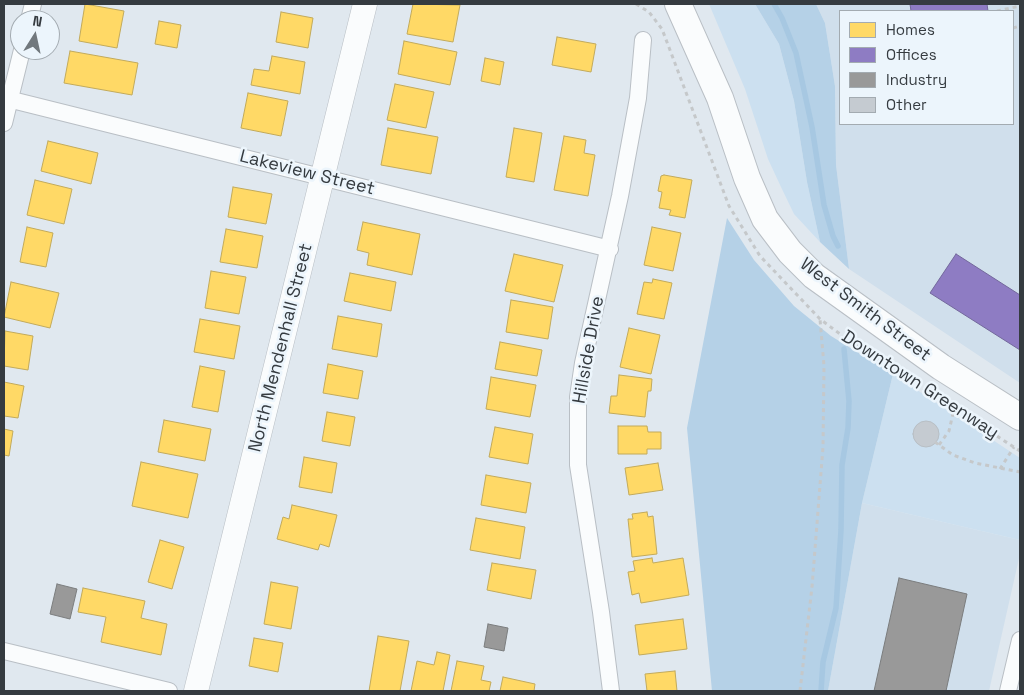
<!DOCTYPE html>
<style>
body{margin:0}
#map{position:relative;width:1024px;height:695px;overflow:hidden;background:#e0e8ef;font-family:"Space Grotesk",sans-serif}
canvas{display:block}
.frame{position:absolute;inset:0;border:5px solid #353b40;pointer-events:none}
.legend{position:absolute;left:839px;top:10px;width:175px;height:115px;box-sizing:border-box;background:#ecf5fc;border:1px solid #a3abb1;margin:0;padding:6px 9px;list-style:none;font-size:15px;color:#353b40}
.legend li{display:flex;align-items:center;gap:10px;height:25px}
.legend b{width:25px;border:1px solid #a3abb1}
.north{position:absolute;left:10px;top:10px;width:50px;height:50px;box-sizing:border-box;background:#ecf5fc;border:1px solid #a3abb1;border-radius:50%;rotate:10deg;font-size:14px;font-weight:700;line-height:20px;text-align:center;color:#353b40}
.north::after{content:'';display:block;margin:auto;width:18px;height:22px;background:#71787d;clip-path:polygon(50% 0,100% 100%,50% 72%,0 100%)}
</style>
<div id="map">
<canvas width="1024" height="695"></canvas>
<div class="frame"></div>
<ul class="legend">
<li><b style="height:14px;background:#ffd966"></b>Homes</li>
<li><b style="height:14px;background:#8e7cc3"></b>Offices</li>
<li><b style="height:14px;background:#999"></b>Industry</li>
<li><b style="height:14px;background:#c5cbd1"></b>Other</li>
</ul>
<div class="north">N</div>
</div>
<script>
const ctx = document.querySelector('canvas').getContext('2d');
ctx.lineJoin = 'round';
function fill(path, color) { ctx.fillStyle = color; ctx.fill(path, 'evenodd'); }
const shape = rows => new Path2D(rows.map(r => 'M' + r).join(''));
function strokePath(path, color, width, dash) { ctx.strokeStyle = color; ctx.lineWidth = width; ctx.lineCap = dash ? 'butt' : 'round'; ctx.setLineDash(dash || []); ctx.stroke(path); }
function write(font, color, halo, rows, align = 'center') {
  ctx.font = font + ' "Space Grotesk",sans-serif'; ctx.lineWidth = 5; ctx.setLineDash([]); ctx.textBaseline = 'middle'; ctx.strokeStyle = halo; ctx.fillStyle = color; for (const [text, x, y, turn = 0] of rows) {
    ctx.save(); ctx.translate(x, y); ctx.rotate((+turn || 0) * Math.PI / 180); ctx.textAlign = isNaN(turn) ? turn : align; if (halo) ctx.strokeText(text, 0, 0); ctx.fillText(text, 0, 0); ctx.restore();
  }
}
fill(shape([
 [816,4,1020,4,1020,383,849,269,836,165,835,86,825,23],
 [840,11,1013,11,1013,124,840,124],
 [862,503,1020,540,1020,554,989,691,828,691]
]), '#d0dfec');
fill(shape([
 [709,4,755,4,779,44,794,101,807,182,820,242,794,214,781,187,768,159,745,89],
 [893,374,1020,458,1020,540,862,503]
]), '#cce0f0');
fill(shape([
 [755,4,816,4,825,23,835,86,836,165,849,269,820,242,807,182,794,101,779,44],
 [727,218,754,260,794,306,831,336,893,374,862,503,828,691,712,691,687,428]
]), '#b5d1e7');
const homes = shape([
 [85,4,124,11,117,48,79,41,85,4],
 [413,4,460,5,453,42,407,34,413,4],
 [281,12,313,18,308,48,276,42,281,12],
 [159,21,181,25,177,48,155,44,159,21],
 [557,37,596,44,591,72,552,65,557,37],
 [404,41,457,52,450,85,398,74,404,41],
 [70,51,138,63,132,95,64,83,70,51],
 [272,56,305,62,300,94,251,85,254,69,269,71,272,56],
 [485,58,504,62,500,85,481,81,485,58],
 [395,84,434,92,426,128,387,120,395,84],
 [248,93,288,101,281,136,241,128,248,93],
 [388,128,438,137,431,174,381,165,388,128],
 [514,128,542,133,534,182,506,177,514,128],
 [564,136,586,140,584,153,595,155,588,196,554,190,564,136],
 [48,141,98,153,91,184,41,171,48,141],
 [664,175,692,180,685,218,669,215,671,210,659,208,662,192,658,191,661,176,664,175],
 [35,180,72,189,64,224,27,215,35,180],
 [233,187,272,194,266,224,228,217,233,187],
 [363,222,420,234,412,275,367,265,369,253,357,250,363,222],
 [27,227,53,233,46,267,20,262,27,227],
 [652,227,681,233,673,271,644,265,652,227],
 [226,229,263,236,257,268,220,262,226,229],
 [514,254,563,265,554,302,505,291,514,254],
 [211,271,246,277,239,314,205,308,211,271],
 [350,273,396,282,391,311,344,301,350,273],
 [653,279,672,283,664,319,637,314,644,282,652,283,653,279],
 [11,282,59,293,50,328,4,317,11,282],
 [511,300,553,307,548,339,506,332,511,300],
 [338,316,382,324,377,357,332,349,338,316],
 [200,319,240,326,234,359,194,352,200,319],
 [629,328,660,335,651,374,620,367,629,328],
 [5,331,33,336,28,370,4,366,5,331],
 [500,342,542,350,537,376,495,369,500,342],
 [328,364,363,371,358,399,323,393,328,364],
 [200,366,225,371,218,412,192,407,200,366],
 [619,375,652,379,651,391,648,391,645,417,609,413,611,396,617,396,619,375],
 [491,377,536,385,530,417,486,409,491,377],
 [4,382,24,386,18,418,4,416,4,382],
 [327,412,355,417,350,446,322,441,327,412],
 [164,420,211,429,205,461,158,452,164,420],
 [618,426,647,426,648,432,661,432,661,449,647,449,647,454,618,454,618,426],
 [495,427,533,434,528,464,489,457,495,427],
 [4,429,13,431,9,456,4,455,4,429],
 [304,457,337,463,332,493,299,487,304,457],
 [141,462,198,474,188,518,132,506,141,462],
 [658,463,663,490,629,495,625,468,658,463],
 [486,475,531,483,526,513,481,505,486,475],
 [292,505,337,515,329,547,320,544,318,550,277,539,283,517,289,519,292,505],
 [647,512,648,517,653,516,657,554,632,557,628,519,633,519,632,514,647,512],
 [476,518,525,527,520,559,470,550,476,518],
 [160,540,184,547,172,589,148,582,160,540],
 [652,558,653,563,683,558,689,595,641,603,639,593,632,595,628,572,635,571,633,561,652,558],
 [492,563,536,570,531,599,487,590,492,563],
 [271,582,298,587,291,629,264,624,271,582],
 [83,588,145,601,141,618,167,624,161,655,101,642,106,617,78,612,83,588],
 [683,619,687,649,639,655,635,625,683,619],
 [378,636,409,641,400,691,369,691,378,636],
 [254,638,283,643,278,672,249,666,254,638],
 [437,652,450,655,443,691,411,691,417,661,434,665,437,652],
 [457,661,484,666,481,680,491,682,489,691,451,691,457,661],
 [675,671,677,691,647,691,645,674,675,671],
 [503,677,535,684,534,691,500,691,503,677]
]);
fill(homes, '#ffd966');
strokePath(homes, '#c2aa5b', 1);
const offices = shape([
 [910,4,987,4,988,11,911,11,910,4],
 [956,254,1020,295,1020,350,930,293,956,254]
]);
fill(offices, '#8e7cc3');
strokePath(offices, '#73689c', 1);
const industry = shape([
 [899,578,967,594,946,691,874,691,899,578],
 [57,584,77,589,70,619,50,614,57,584],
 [488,624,508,628,504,651,484,647,488,624]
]);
fill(industry, '#999');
strokePath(industry, '#7b7d7e', 1);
strokePath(shape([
 [774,4,782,18,796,53,812,127,824,205,833,236,838,246],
 [821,691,823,662,836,608,841,530,842,465,848,428,849,401,844,349]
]), '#a7c8e2', 5.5);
const building = shape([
 '913 434a13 13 0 1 1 26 0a13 13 0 1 1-26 0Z'
]);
fill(building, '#c5cbd1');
strokePath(building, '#b8bfc5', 1);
const street = shape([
 [29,20,33,4],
 [4,98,610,249],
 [4,123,22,50],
 [4,651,169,691],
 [611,691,601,612,578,465,578,397,583,363,620,196,638,98,643,40],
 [1008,691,1020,640]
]);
const secondary = shape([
 [196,691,365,4]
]);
const primary = shape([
 [678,4,720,98,747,178,765,219,790,252,814,276,941,367,1020,417]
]);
strokePath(street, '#b9bfc5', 18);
strokePath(secondary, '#b9bfc5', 25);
strokePath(primary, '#b9bfc5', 28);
strokePath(shape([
 [636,4,649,12,662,29,729,206,760,256,820,319,848,340,1020,451],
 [997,11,1020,6],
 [1013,28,1020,26],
 [935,442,953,455,975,463,1020,472],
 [939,445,949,431,954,409],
 [1000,469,1014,447],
 [800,691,812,587,823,447,824,366,820,319]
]), '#c5c8ca', 3, [4, 4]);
strokePath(street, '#fafcfd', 16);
strokePath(secondary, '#fafcfd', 24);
strokePath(primary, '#fafcfd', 26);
write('18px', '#353b40', '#ecf5fc', [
 ["Lakeview Street",307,173,14],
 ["West Smith Street",865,310,37],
 ["North Mendenhall Street",281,348,-76],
 ["Hillside Drive",589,350,-80],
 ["Downtown Greenway",920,385,33]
]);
</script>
